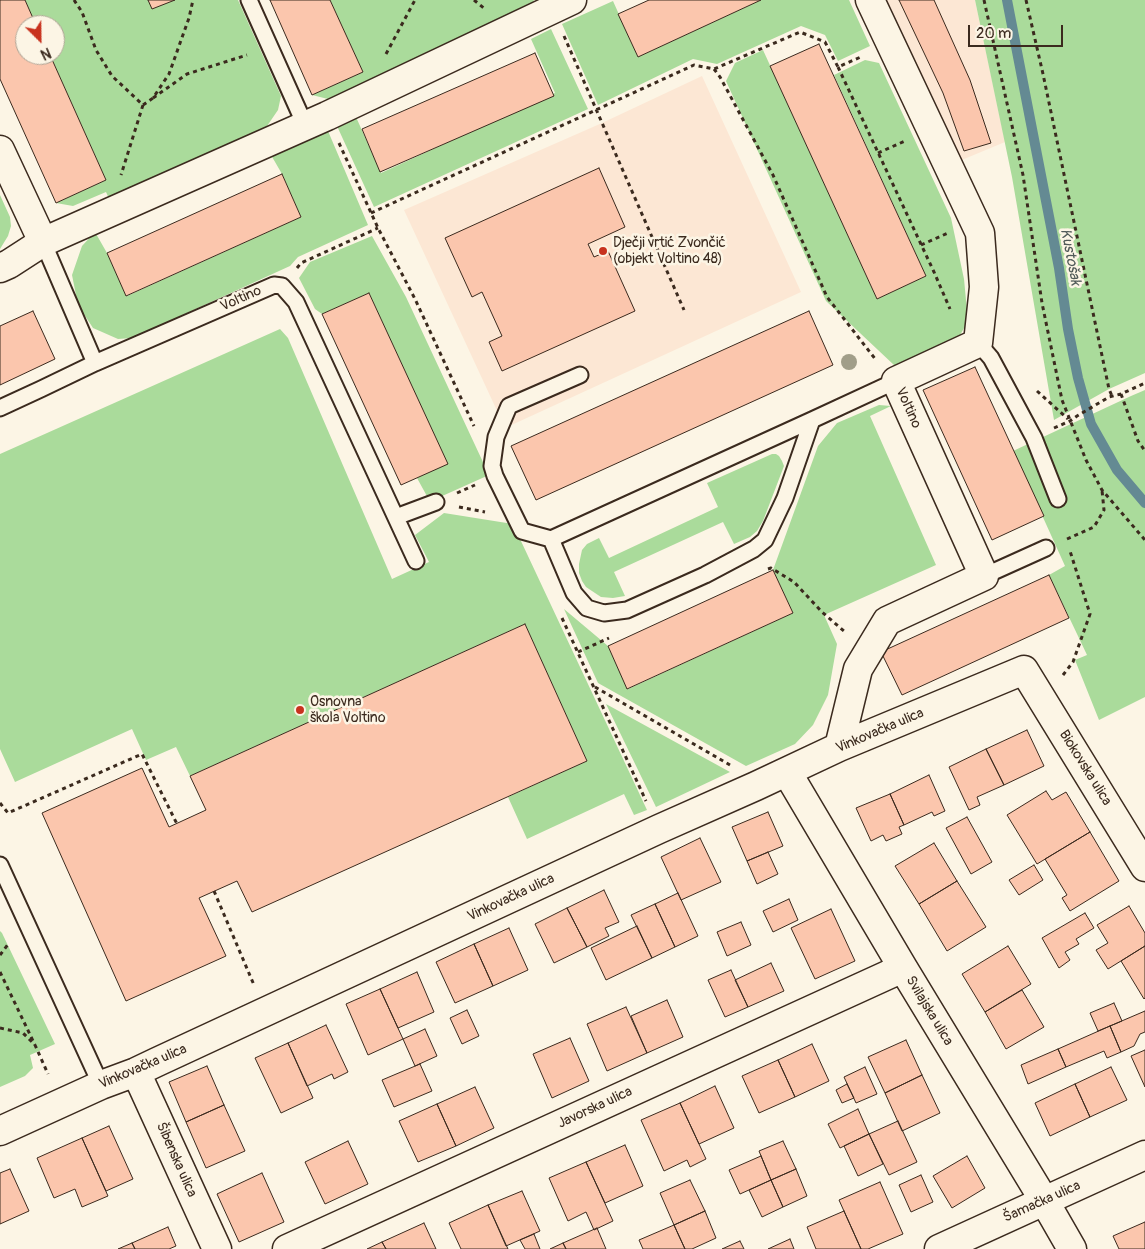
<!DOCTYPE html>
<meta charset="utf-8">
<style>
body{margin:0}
#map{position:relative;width:1145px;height:1249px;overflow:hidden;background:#fcf5e5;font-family:Pangolin,sans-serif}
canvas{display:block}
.north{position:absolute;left:15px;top:15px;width:50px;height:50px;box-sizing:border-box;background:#fcf5e5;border:1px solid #afa495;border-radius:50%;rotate:157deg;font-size:14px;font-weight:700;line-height:20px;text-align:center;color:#3b2a1e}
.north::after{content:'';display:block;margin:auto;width:18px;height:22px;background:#c8321e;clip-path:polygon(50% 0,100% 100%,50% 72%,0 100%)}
.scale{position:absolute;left:968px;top:25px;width:95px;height:22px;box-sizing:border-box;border:2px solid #3b2a1e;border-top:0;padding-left:6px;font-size:15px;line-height:18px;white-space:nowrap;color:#3b2a1e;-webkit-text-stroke:4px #fcf5e5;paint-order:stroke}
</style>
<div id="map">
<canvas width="1145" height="1249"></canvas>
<div class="north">N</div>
<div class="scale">20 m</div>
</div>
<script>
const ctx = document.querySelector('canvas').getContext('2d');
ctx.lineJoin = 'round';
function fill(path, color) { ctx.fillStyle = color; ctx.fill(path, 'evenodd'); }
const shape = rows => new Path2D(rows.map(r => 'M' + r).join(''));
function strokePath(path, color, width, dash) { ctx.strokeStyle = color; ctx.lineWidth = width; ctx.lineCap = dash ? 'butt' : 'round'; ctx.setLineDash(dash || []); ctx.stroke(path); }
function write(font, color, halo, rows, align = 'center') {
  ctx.font = font + ' Pangolin,sans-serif'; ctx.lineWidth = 5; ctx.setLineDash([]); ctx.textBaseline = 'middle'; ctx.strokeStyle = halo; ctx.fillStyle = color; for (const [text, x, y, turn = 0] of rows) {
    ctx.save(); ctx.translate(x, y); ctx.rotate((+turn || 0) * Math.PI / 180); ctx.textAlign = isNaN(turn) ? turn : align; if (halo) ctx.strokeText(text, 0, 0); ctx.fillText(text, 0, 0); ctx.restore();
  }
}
fill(shape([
 [883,0,975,0,1005,142,957,162],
 [702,76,801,292,505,428,404,210,602,123]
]), '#fce7d4');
fill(shape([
 [25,0,238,0,281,96,278,110,265,129,111,203,106,192,73,206,56,203,106,180,50,55,55,55,55,25,36,25],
 [330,0,534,0,528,12,328,99,312,95,363,72],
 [761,0,849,0,870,46,838,61,825,35,801,26,717,64,693,59,598,105,562,24,613,1,638,57],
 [975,0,1145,0,1145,373,1109,389,1054,420,1012,177],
 [551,29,588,109,374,207,337,126,356,117,381,173,555,93,531,39],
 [763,50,877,299,926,276,834,75,865,60,879,63,951,218,964,279,968,321,959,337,895,366,826,301,726,81,735,63],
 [328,131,368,225,298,257,290,266,132,338,118,339,93,328,78,305,72,275,82,246,95,232,107,253,127,296,301,217,282,174,271,155],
 [0,195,10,217,11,226,8,236,0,249],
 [372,236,406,297,489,475,440,497,428,498,417,478,447,463,369,293,322,314,315,309,299,278,310,262],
 [280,329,288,338,392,579,429,562,415,535,444,513,513,524,647,810,634,815,624,794,527,839,508,797,587,761,525,624,190,776,176,747,146,760,132,729,15,782,0,749,0,454],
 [1145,390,1145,697,1099,720,1075,660,1087,655,1049,575,1065,566,1013,451,1131,396],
 [879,405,891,406,870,416,936,565,824,615,837,644,828,695,813,725,795,744,746,766,598,683,564,609,608,646,628,689,793,613,773,570,818,446,837,423],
 [772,454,776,454,779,456,782,461,784,466,763,521,757,531,750,537,734,544,723,522,614,572,625,596,613,598,601,597,586,587,582,581,579,573,579,564,582,550,587,544,599,538,609,558,718,507,707,483],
 [606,704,730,772,656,807],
 [0,931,2,933,55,1044,30,1055,33,1068,25,1076,0,1087]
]), '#aadb9b');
strokePath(shape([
 [1007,0,1059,268,1068,329,1078,378,1091,424,1117,470,1145,503]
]), '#648a93', 10);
const building = shape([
 [0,0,25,0,36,25,25,25,25,55,50,55,106,180,56,203,0,79,0,0],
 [148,0,175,0,152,9,148,0],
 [270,0,330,0,363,72,312,95,270,0],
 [649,0,761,0,638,57,618,14,649,0],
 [899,0,934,0,970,80,991,143,964,151,943,93,899,0],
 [819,44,926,276,877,299,770,66,819,44],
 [535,53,554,96,380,172,362,129,535,53],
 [599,168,625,227,588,244,594,257,608,251,635,311,502,371,489,342,502,336,482,292,472,297,445,238,599,168],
 [282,174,301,217,126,296,107,253,282,174],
 [369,293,448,464,401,485,322,314,369,293],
 [33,311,55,359,0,385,0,326,33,311],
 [809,311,833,365,536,500,511,446,809,311],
 [975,367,1044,516,992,540,923,390,975,367],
 [773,570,793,613,627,689,608,646,773,570],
 [1049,575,1069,618,902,695,881,652,1049,575],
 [525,624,587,761,252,912,237,881,199,898,226,956,126,1001,42,813,142,768,169,827,206,810,190,776,525,624],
 [1027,730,1044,766,1004,785,986,749,1027,730],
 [986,749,1004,785,977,797,980,805,969,810,949,767,986,749],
 [929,775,945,811,934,816,932,812,904,825,890,794,929,775],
 [1046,791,1052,800,1066,792,1090,832,1037,864,1007,815,1046,791],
 [890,794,904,825,899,827,902,834,886,841,883,835,871,841,856,808,890,794],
 [768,812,783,846,747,861,732,827,768,812],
 [967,817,992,862,971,874,946,828,967,817],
 [1090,832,1119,881,1070,911,1062,898,1067,895,1045,859,1090,832],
 [700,838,721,882,681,900,661,857,700,838],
 [934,843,957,881,919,904,895,866,934,843],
 [768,852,778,874,757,884,747,861,768,852],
 [1034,865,1043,880,1019,895,1009,880,1034,865],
 [957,881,986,927,947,951,919,904,957,881],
 [604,890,619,922,605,928,609,936,587,947,567,908,604,890],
 [678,893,698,936,675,947,655,904,678,893],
 [789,899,798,920,773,932,763,911,789,899],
 [655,904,675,947,652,958,631,915,655,904],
 [1129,906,1145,933,1145,946,1108,969,1096,950,1108,943,1097,925,1129,906],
 [567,908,587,947,554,963,535,924,567,908],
 [831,909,855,961,815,979,791,928,831,909],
 [1085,913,1094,928,1076,939,1079,944,1065,952,1070,960,1059,968,1042,938,1085,913],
 [741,922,751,945,727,956,717,932,741,922],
 [637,926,652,958,606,980,591,948,637,926],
 [509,928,528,970,493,986,474,944,509,928],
 [474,944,493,986,455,1003,436,962,474,944],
 [1008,946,1031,984,985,1012,962,974,1008,946],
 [1145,946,1145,998,1144,999,1121,961,1145,946],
 [771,963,784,991,748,1007,735,980,771,963],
 [731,970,748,1007,725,1017,708,980,731,970],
 [417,972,434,1012,398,1028,380,989,417,972],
 [380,989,403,1039,368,1055,346,1004,380,989],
 [1022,990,1044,1027,1006,1049,985,1012,1022,990],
 [667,1000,683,1037,647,1053,631,1016,667,1000],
 [1114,1003,1122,1021,1098,1031,1090,1013,1114,1003],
 [626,1007,647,1053,607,1071,587,1024,626,1007],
 [467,1010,479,1036,462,1044,450,1018,467,1010],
 [1145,1011,1145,1032,1140,1034,1134,1046,1121,1052,1110,1026,1145,1011],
 [326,1025,348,1072,334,1079,332,1074,307,1086,288,1043,326,1025],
 [1110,1026,1121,1052,1107,1058,1104,1051,1066,1067,1058,1049,1110,1026],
 [425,1029,437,1056,415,1066,403,1039,425,1029],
 [570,1038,589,1081,552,1098,533,1054,570,1038],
 [906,1040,922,1075,885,1093,868,1057,906,1040],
 [288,1043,313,1098,281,1113,255,1058,288,1043],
 [812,1044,829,1081,795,1097,778,1060,812,1044],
 [1058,1049,1066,1067,1028,1084,1021,1065,1058,1049],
 [1145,1050,1145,1087,1131,1056,1145,1050],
 [778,1060,795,1097,759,1113,742,1076,778,1060],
 [420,1064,432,1091,394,1107,382,1080,420,1064],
 [207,1066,224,1105,186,1122,169,1082,207,1066],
 [865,1067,877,1094,856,1103,844,1077,865,1067],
 [1111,1067,1127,1100,1090,1117,1075,1084,1111,1067],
 [922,1075,940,1113,902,1131,885,1093,922,1075],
 [847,1084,854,1098,842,1103,836,1090,847,1084],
 [1075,1084,1090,1117,1050,1136,1035,1103,1075,1084],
 [715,1086,734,1128,699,1144,680,1103,715,1086],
 [475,1087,494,1128,456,1146,437,1104,475,1087],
 [680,1103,706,1159,690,1167,687,1160,664,1171,641,1120,680,1103],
 [437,1104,456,1146,418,1162,399,1121,437,1104],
 [224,1105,245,1151,206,1168,186,1122,224,1105],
 [858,1109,869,1134,840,1148,828,1124,858,1109],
 [898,1121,917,1162,889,1175,869,1134,898,1121],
 [109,1126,133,1179,106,1191,82,1138,109,1126],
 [869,1134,883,1164,858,1176,844,1146,869,1134],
 [82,1138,108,1196,82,1207,75,1189,54,1198,37,1158,82,1138],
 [348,1141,368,1184,325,1204,305,1162,348,1141],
 [783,1141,796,1169,771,1180,759,1151,783,1141],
 [625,1145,643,1186,605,1203,586,1162,625,1145],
 [761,1156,771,1180,740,1194,729,1170,761,1156],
 [967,1156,985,1188,952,1208,933,1176,967,1156],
 [586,1162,613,1221,594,1230,586,1212,568,1221,549,1178,586,1162],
 [10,1169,29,1211,0,1224,0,1173,10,1169],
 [796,1169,807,1196,783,1207,771,1180,796,1169],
 [262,1173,284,1222,239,1242,217,1194,262,1173],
 [921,1175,933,1202,911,1212,899,1185,921,1175],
 [690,1180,705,1211,674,1225,660,1193,690,1180],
 [771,1180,783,1207,762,1217,749,1190,771,1180],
 [880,1182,903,1234,868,1249,861,1249,839,1200,880,1182],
 [522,1191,540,1231,506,1246,488,1205,522,1191],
 [488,1205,508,1249,461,1249,449,1223,488,1205],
 [705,1211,716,1238,692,1249,685,1249,674,1225,705,1211],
 [844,1211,861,1249,816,1249,807,1227,844,1211],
 [1145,1222,1145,1249,1119,1249,1113,1236,1145,1222],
 [424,1223,436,1249,386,1249,382,1242,424,1223],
 [674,1225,685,1249,643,1249,639,1240,674,1225],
 [168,1227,176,1246,169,1249,135,1249,132,1243,168,1227],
 [597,1228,606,1249,566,1249,563,1243,597,1228],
 [534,1234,540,1249,525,1249,520,1240,534,1234],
 [790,1239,794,1249,768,1249,790,1239],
 [740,1241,744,1249,722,1249,740,1241],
 [382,1242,386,1249,367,1249,382,1242],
 [132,1243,135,1249,118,1249,132,1243],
 [563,1243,566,1249,550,1249,563,1243]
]);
fill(building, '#fbc6ad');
strokePath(building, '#3b2a1e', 1);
const lane = shape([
 [249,0,305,125],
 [43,242,95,363],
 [978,343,991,358,1034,438,1058,499],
 [580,375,509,406,496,437,492,466,495,476,522,531,551,539,812,420,896,381],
 [0,408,41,389,95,363,274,285,282,286,296,302,416,561],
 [396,517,436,502],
 [551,539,574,593,587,608,604,613,627,610,705,575,754,549,765,540,785,498,812,420],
 [984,576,1046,548],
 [0,865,101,1085]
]);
const street = shape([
 [0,150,43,242],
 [0,268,9,264,43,242,327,116,572,0],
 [839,747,858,669,887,621,984,576,896,381,978,343,984,287,980,233,870,0],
 [787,772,903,968,1045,1202,1072,1249],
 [136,1072,217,1249],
 [0,1131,101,1085,136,1072,157,1062,659,829,756,786,839,747,1024,670,1145,867],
 [287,1249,903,968],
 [939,1249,1145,1155]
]);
strokePath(lane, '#3b2a1e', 19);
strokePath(street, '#3b2a1e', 31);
strokePath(shape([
 [74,0,82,12,96,50,112,76,143,105,121,175],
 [474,0,485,9],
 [984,0,1023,175,1042,303,1062,400,1086,460,1102,490,1145,540],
 [1026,0,1043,74,1109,389,1112,396],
 [564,36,684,310],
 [386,54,415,0],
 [838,67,934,272,950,309],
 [714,69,720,77,773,175,827,297,876,360],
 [153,98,187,74,247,55],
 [143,105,153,98,169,74,189,18,193,0],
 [339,143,378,228,415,299,474,426],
 [878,153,905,141],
 [371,213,694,65,714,69,800,32,825,42,838,67,863,56],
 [921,245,948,233],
 [297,268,301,263,378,228],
 [1037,391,1068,419],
 [1121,394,1138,441,1145,451],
 [1054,428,1070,421,1077,416,1109,397,1121,394,1145,383],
 [457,493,475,485],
 [459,507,485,512],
 [1067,539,1094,527,1104,510,1102,490],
 [768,569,771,568,794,582,822,612,845,632],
 [562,618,646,801],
 [578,652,609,638],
 [1063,675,1073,662,1090,614,1070,551],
 [595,687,730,765],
 [0,803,8,813,142,754,177,824],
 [214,891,254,985],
 [0,955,9,943],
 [0,972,35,1045],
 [0,1028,23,1033,35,1045,48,1074]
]), '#3b2a1e', 3, [4, 4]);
strokePath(lane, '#fcf5e5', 15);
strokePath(street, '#fcf5e5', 28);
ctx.fillStyle = '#a19e89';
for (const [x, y] of [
 [849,362]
]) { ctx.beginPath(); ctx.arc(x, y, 8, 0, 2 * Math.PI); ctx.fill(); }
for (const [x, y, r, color] of [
 [603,251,5,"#c8321e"],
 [300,710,5,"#c8321e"]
]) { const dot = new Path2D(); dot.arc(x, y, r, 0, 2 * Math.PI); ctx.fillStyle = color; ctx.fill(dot); strokePath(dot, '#fcf5e5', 2); }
write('14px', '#3b2a1e', '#fcf5e5', [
 ["Dječji vrtić Zvončić",613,243],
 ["(objekt Voltino 48)",613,259],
 ["Osnovna",310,702],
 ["škola Voltino",310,718]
], 'left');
write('14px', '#3b2a1e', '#fcf5e5', [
 ["Voltino",241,299,-24],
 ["Voltino",908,408,66],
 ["Vinkovačka ulica",880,731,-23],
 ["Biokovska ulica",1085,768,58],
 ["Vinkovačka ulica",511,898,-25],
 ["Svilajska ulica",929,1011,59],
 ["Vinkovačka ulica",143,1067,-23],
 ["Javorska ulica",595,1108,-25],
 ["Šibenska ulica",176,1160,66],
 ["Šamačka ulica",1042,1202,-24]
]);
write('italic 15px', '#505a58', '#fcf5e5', [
 ["Kustošak",1070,257,79]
]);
</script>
